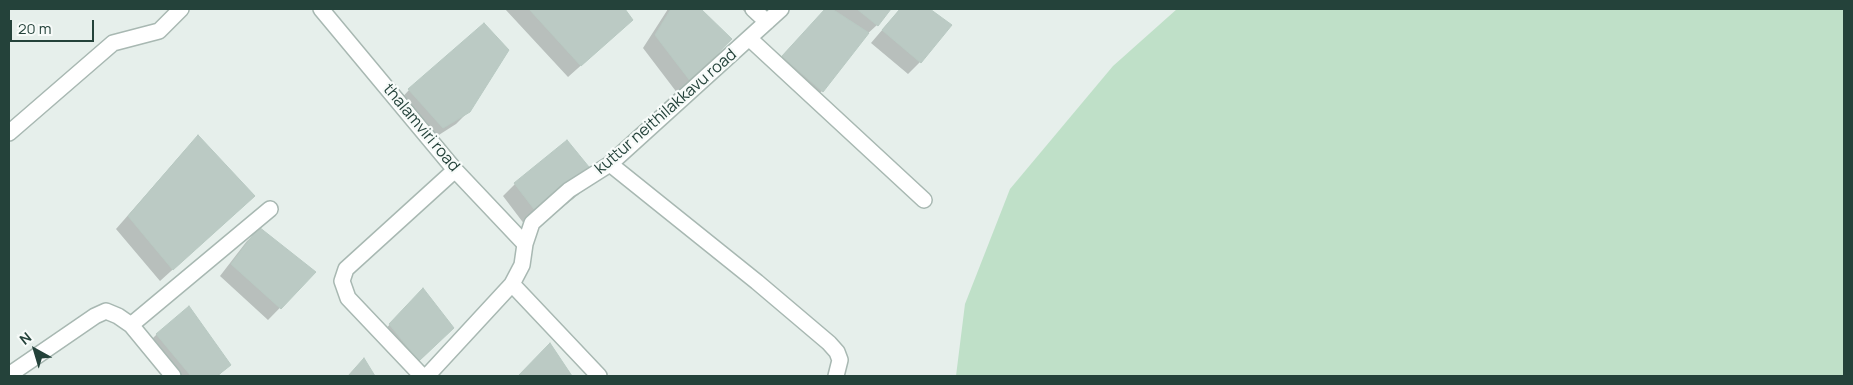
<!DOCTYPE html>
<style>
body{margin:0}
#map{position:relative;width:1853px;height:385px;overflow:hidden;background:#e6efeb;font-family:Manrope,sans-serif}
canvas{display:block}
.frame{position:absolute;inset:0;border:10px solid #24423a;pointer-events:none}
.north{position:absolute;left:10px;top:325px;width:50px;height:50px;-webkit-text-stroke:4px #f7fbf9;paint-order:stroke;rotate:321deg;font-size:14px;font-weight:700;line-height:20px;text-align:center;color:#24423a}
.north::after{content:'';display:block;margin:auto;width:18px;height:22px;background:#24423a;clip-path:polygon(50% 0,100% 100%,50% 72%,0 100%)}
.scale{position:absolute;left:10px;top:20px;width:84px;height:22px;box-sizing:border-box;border:2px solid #24423a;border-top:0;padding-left:6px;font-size:15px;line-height:18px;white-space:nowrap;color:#24423a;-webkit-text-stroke:4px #f7fbf9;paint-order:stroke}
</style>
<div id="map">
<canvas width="1853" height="385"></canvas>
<div class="frame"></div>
<div class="north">N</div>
<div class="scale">20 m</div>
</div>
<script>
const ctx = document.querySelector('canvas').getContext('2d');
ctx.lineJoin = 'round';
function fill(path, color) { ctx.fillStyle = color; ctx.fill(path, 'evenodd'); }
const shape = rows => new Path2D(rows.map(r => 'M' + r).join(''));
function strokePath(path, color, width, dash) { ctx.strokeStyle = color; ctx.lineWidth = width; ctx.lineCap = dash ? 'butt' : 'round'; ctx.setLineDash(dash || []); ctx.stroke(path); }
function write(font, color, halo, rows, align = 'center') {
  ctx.font = font + ' Manrope,sans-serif'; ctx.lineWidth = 4.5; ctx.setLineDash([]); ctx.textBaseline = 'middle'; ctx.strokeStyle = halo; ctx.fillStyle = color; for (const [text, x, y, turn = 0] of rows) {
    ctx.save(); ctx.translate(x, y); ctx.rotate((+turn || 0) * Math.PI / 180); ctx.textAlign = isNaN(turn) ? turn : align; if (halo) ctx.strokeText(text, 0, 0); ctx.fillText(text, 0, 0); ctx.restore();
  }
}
fill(shape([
 [1177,9,1844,9,1844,376,956,376,965,304,1010,189,1113,66]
]), '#bfe0c8');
fill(shape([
 [505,9,623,9,632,20,568,77],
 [668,9,699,9,730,39,678,94,643,48],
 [742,9,763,9,752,20],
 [826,9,832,10,833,9,890,9,877,25,864,37,822,91,810,103,770,69],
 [900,9,927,9,950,25,920,62,908,74,871,43],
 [409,90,469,111,456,124,431,140,397,103],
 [186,149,241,208,160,281,116,229],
 [597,178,584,190,531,233,503,196,515,184],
 [260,229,315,272,268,320,220,276,247,241],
 [411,302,440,340,407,373,378,337],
 [157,334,229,365,218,376,169,376,144,347],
 [550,345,571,376,519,376]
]), '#0003');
const building = shape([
 [529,9,625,9,633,20,581,66,529,9],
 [671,9,701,9,732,39,691,82,655,35,671,9],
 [825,9,832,9,869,33,823,92,782,56,825,9],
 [857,9,891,9,878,26,857,9],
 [900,9,930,9,952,25,921,63,882,30,900,9],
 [484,23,509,50,470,112,443,128,408,89,484,23],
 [198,135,255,196,173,270,128,216,198,135],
 [567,140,598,178,544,222,514,183,567,140],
 [259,227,316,272,281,309,231,264,259,227],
 [423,288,454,328,419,361,389,324,423,288],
 [189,306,231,365,217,376,191,376,156,334,189,306],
 [550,343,572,376,518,376,550,343],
 [364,358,375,376,348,376,364,358]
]);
fill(building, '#bbcac4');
strokePath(building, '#b8c9c2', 1);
const minor = shape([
 [321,9,455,170,525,244],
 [753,9,767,22],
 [750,39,924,200],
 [9,133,113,43,159,31,181,9],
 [610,164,757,282,829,343,837,352,840,360,836,376],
 [512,284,599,376],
 [131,325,270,209],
 [9,375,95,316,106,311,118,316,131,325,173,376],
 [422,376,348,298,342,281,346,269,455,170],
 [427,376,512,284,522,265,525,244,532,223,569,190,610,164,781,9]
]);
strokePath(minor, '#a8b8b2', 18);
strokePath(minor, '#fff', 15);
write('16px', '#24423a', '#f7fbf9', [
 ["kuttur neithilakkavu road",666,112,-41],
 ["thalamviri road",421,128,50]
]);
</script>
